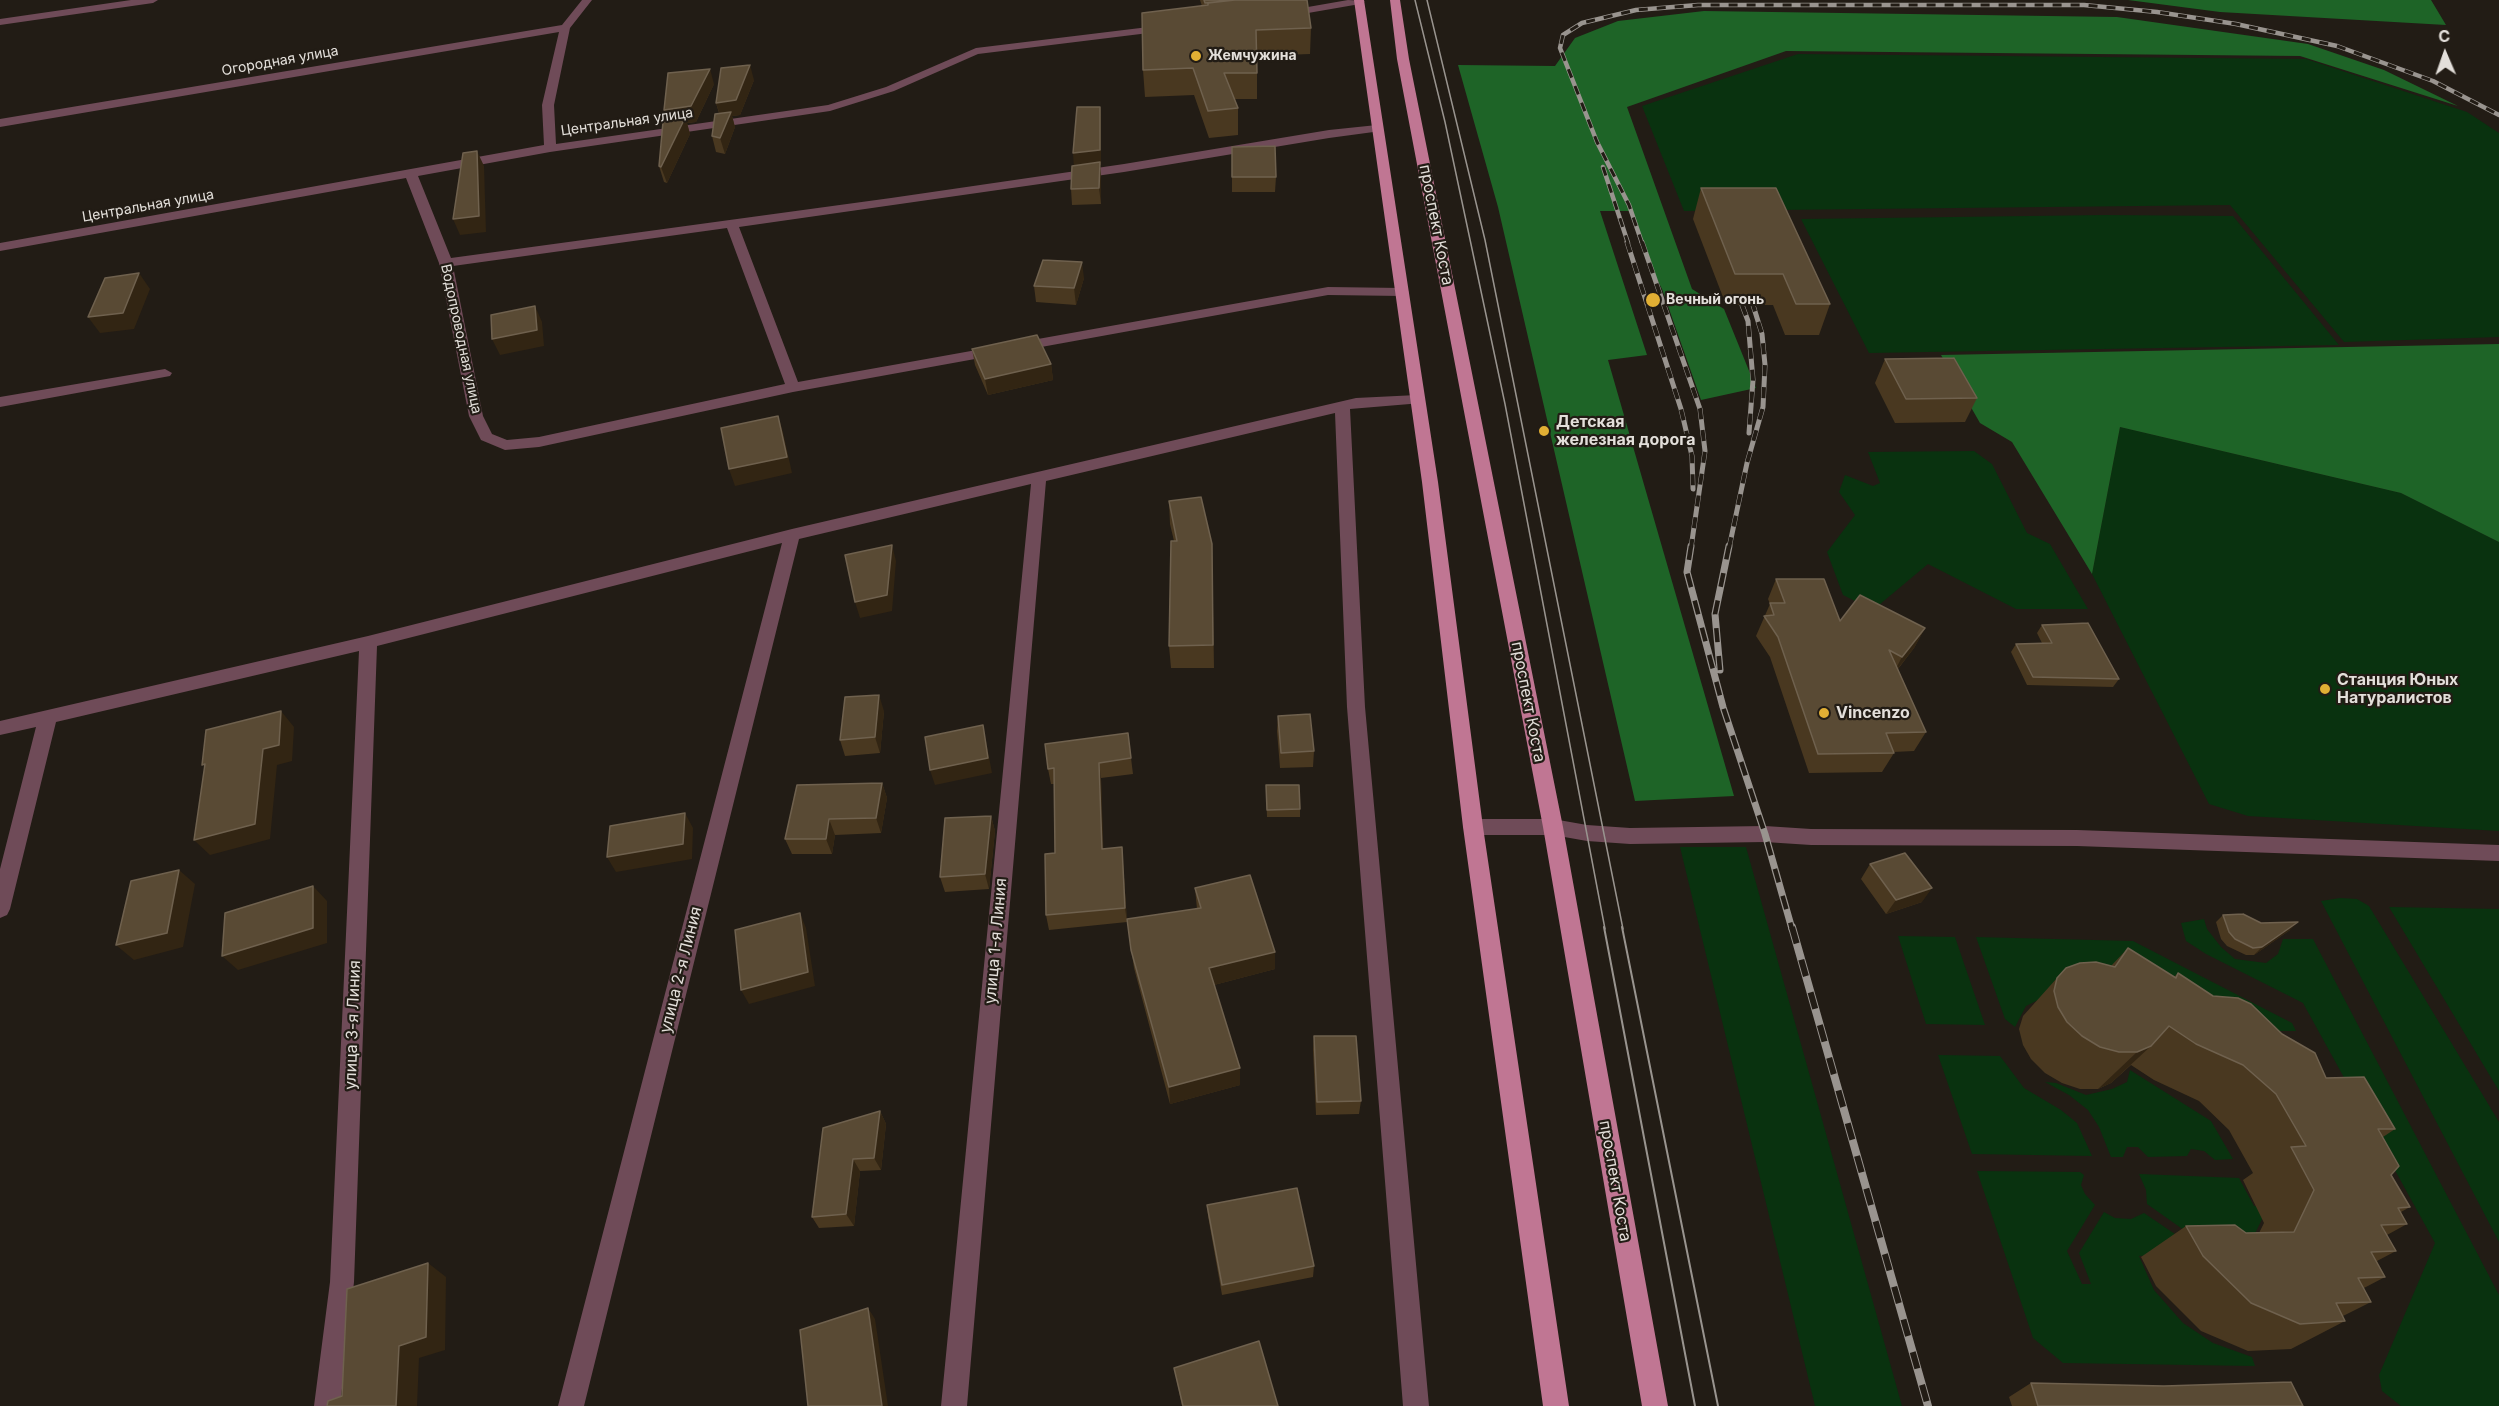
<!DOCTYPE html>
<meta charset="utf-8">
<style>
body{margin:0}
#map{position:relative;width:2499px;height:1406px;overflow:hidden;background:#221c15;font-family:Inter,sans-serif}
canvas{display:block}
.north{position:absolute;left:2415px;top:24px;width:60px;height:60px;-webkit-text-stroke:4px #221c15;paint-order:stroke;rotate:358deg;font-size:16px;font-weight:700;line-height:24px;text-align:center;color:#e3dfda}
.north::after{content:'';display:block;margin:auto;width:21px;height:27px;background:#e3dfda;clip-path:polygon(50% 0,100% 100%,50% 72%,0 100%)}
</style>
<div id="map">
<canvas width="2499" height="1406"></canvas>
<div class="north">С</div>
</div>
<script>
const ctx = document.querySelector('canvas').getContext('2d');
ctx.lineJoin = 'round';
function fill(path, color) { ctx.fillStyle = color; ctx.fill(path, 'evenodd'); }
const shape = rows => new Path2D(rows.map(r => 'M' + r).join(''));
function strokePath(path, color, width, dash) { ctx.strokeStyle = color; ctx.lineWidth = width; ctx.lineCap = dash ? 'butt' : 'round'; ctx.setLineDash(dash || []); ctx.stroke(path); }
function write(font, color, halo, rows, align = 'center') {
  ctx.font = font + ' Inter,sans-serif'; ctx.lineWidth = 4.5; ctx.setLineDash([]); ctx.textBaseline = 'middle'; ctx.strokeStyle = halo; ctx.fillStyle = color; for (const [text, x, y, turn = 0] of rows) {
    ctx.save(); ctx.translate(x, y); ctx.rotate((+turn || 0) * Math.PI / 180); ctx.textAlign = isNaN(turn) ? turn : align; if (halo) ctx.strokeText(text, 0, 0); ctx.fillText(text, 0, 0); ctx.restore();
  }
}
fill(shape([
 [1798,54,2306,59,2467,112,2499,133,2499,337,2344,342,2230,205,1684,211,1642,106],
 [2105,215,2233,216,2339,345,1869,353,1801,219],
 [2120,427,2401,493,2499,542,2499,831,2248,816,2209,804,2092,574],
 [1974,451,1992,464,2027,533,2050,544,2088,609,2016,609,1928,564,1873,610,1843,595,1827,552,1855,515,1839,492,1845,475,1873,486,1880,483,1868,452],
 [1680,847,1746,847,1902,1406,1815,1406],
 [2340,898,2357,899,2369,906,2499,1122,2499,1242,2321,901],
 [2389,907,2499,909,2499,1091],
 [2204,919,2207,929,2221,947,2235,959,2266,963,2278,954,2283,939,2313,939,2499,1295,2499,1406,2401,1406,2382,1391,2379,1375,2435,1243,2303,1003,2206,954,2186,941,2181,923],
 [1898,936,1955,937,1985,1025,1926,1024],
 [1976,937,2133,941,2292,1023,2296,1031,2173,1031,2038,1000,2026,1006,2015,1027,2005,1019],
 [1938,1055,2000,1056,2024,1088,2061,1110,2077,1123,2092,1156,1972,1154],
 [2130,1070,2211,1121,2233,1159,2215,1160,2204,1151,2191,1149,2187,1156,2148,1157,2138,1147,2127,1147,2123,1157,2111,1157,2099,1127,2088,1110,2069,1095,2045,1082,2056,1083,2086,1095,2112,1089,2127,1082],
 [1977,1171,2080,1172,2084,1175,2081,1185,2085,1194,2095,1205,2067,1251,2082,1284,2091,1284,2079,1253,2104,1212,2115,1218,2131,1219,2144,1213,2197,1249,2198,1240,2147,1204,2146,1190,2139,1174,2239,1178,2254,1206,2264,1207,2266,1211,2242,1260,2189,1253,2139,1256,2154,1290,2183,1323,2213,1343,2252,1357,2255,1366,2063,1363,2033,1338]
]), '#09320f');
fill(shape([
 [2128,0,2431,0,2446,25,2220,12],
 [1704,11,2117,17,2308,44,2384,70,2458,106,2300,56,1786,51,1627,107,1692,289,1724,309,1756,388,1701,400,1662,289,1647,260,1631,211,1600,211,1647,355,1608,360,1734,796,1635,801,1498,207,1458,65,1555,66,1575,38,1618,21],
 [2499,344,2499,542,2401,493,2120,427,2092,574,2012,442,1980,423,1941,355]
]), '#1e6427');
fill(shape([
 [131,0,158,0,153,3,0,25,0,19,131,0],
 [582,0,592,0,570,28,554,105,556,144,828,105,886,87,976,48,1165,25,1170,28,1165,31,978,54,894,91,830,111,550,152,418,176,451,258,891,198,1124,164,1329,130,1377,125,1383,129,1381,131,1329,138,1124,172,739,227,798,382,1328,287,1402,288,1409,292,1402,296,1328,295,793,392,539,447,505,450,481,440,469,416,439,263,406,178,0,251,0,243,544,145,542,105,559,32,0,127,0,119,562,25,582,0],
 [727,228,785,384,539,437,507,440,492,434,483,416,453,266,727,228],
 [1348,0,1365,1,1360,4,1285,17,1280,14,1285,11,1348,0],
 [165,369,172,373,170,376,0,407,0,397,165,369],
 [1417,395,1424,400,1422,403,1350,409,1365,707,1429,1406,1403,1406,1347,707,1335,413,1046,481,967,1406,941,1406,1031,484,799,539,584,1406,558,1406,782,543,377,646,354,1282,340,1406,314,1406,330,1282,359,651,56,722,10,909,7,915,0,918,0,869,36,727,0,735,0,721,368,636,792,529,1356,398,1417,395],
 [1473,819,1553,819,1587,825,1630,828,1765,826,1811,829,2077,830,2499,845,2499,861,2077,846,1811,845,1765,842,1630,844,1587,841,1553,835,1473,835,1466,833,1463,827,1466,821,1473,819]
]), '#6f4b58');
fill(shape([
 [1354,0,1364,0,1438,482,1483,827,1569,1406,1543,1406,1463,827,1422,482,1354,0],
 [1390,0,1400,0,1409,59,1563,827,1668,1406,1642,1406,1543,827,1397,59,1390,0]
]), '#c07693');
strokePath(shape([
 [1415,0,1445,122,1505,404,1605,929],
 [1427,0,1485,240,1623,929]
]), '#99948f', 1.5);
strokePath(shape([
 [1604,927,1695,1406],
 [1622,927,1718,1406]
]), '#99948f', 2);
const railFar3 = shape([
 [1603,167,1628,243],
 [1642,243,1629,205,1597,142,1560,48,1563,35,1582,23,1636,10,1698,5,2084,5,2157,12,2236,24,2337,46,2433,81,2499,115]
]);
const railFar2 = shape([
 [1627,242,1681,409,1692,456,1693,489],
 [1642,242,1700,409,1705,451,1691,548],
 [1742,305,1748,321,1753,380,1749,433],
 [1729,548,1747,463,1763,407,1765,365,1762,334,1753,305]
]);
const railFar1 = shape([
 [1691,546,1687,572,1723,707,1765,834,1792,929],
 [1720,670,1715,614,1729,546]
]);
const rail = shape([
 [1792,927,1928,1406]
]);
strokePath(railFar3, '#99948f', 4.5);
strokePath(railFar2, '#99948f', 5);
strokePath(railFar1, '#99948f', 7);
strokePath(rail, '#99948f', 8);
strokePath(railFar3, '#221c15', 3, [9]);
strokePath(railFar2, '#221c15', 4, [11]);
strokePath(railFar1, '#221c15', 4.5, [14]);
strokePath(rail, '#221c15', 6, [17]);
fill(shape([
 [1200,0,1307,0,1311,28,1310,54,1257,56,1257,99,1235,99,1238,108,1238,135,1209,138,1194,95,1145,97,1143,70,1202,6],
 [754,80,740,115,732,116,735,127,725,154,716,152,712,136,719,113,716,103],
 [714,84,696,122,687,123,690,134,667,183,664,182,659,166,668,121,664,110],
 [1100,107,1101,122,1101,165,1100,165,1101,178,1101,204,1072,205,1071,189,1074,166],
 [1232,147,1276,177,1275,192,1232,192],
 [1701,188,1830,304,1819,335,1785,335,1773,305,1726,305,1693,219],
 [1084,278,1076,305,1036,302,1034,286],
 [972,349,1051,364,1053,380,988,395,975,365],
 [1885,359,1977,398,1965,422,1895,423,1875,383],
 [1169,501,1212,544,1214,668,1171,668,1169,646,1174,541,1170,524],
 [1776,579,1840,621,1925,628,1914,648,1898,669,1926,732,1914,751,1893,752,1894,753,1882,772,1809,773,1770,657,1756,636,1770,604,1768,599],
 [2042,625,2119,679,2113,687,2027,685,2011,652,2016,644,2042,643,2037,633],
 [884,711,880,753,845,756,840,740],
 [1278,716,1314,751,1313,767,1280,768,1277,731],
 [1131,758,1133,774,1101,778,1103,849,1122,847,1127,922,1049,930,1046,915,1055,853,1054,784,1051,784,1048,769],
 [882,783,887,798,881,833,835,835,832,854,792,854,785,839],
 [1266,793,1300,809,1300,817,1267,817],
 [991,816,995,831,989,889,945,892,940,877],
 [1870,864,1922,902,1886,914,1861,879],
 [1195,888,1275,969,1214,985,1240,1068,1240,1085,1170,1104,1134,968,1127,919,1197,909],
 [2223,915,2261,923,2290,930,2254,955,2246,955,2227,946,2221,939,2216,922],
 [2128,948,2174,977,2178,973,2326,1078,2395,1129,2383,1137,2391,1175,2410,1207,2401,1212,2407,1224,2387,1235,2396,1251,2377,1261,2385,1277,2364,1288,2371,1302,2343,1316,2345,1321,2291,1349,2248,1351,2201,1331,2156,1286,2141,1257,2186,1226,2246,1233,2259,1233,2264,1223,2243,1180,2253,1173,2229,1130,2199,1101,2154,1080,2131,1065,2111,1083,2098,1089,2080,1089,2062,1083,2045,1073,2031,1059,2023,1045,2019,1029,2023,1016,2066,968,2111,966],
 [1314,1036,1361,1101,1359,1114,1316,1115,1313,1050],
 [880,1111,886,1124,881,1170,860,1171,854,1226,819,1228,812,1217],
 [1207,1205,1314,1266,1313,1277,1222,1295,1208,1216],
 [1174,1368,1278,1406,1182,1406],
 [2031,1383,2303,1406,2012,1406,2009,1397]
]), '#493820');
fill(shape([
 [750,65,754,80,740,115,732,116,735,127,725,154,720,138,721,118,716,103],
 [710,69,714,84,696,122,687,123,690,134,667,183,661,167,669,125,664,110],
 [1100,107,1101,122,1101,165,1100,165,1101,178,1101,204,1099,188,1074,169,1073,153],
 [477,151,484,166,486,232,460,235,453,219],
 [1082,262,1084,278,1076,305,1074,288],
 [139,273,150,289,134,329,100,333,88,317],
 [535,306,542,322,544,346,500,355,492,339],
 [1051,364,1053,380,988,395,985,379],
 [778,416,783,432,792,473,735,486,729,469],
 [892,545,896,561,892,611,860,618,855,602],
 [1925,628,1914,648,1892,676,1902,657],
 [879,695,884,711,880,753,875,737],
 [281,711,294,727,292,761,277,765,270,839,210,855,194,840,263,749],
 [983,725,992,773,935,785,930,770],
 [1099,763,1101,778,1104,864,1102,849],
 [882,783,887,798,881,833,876,818],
 [685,813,693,828,692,859,616,872,607,857],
 [991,816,995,831,989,889,985,874],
 [829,819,835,835,832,854,826,839],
 [1122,847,1127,922,1125,908],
 [179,870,195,884,183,947,134,960,116,945],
 [313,886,327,901,327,943,238,970,222,956],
 [1932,888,1922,902,1886,914,1896,900],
 [800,913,806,928,815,986,749,1004,741,990],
 [2298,922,2290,930,2254,955,2262,947],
 [1275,952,1275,969,1210,986,1209,968],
 [2151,1046,2111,1083,2098,1089,2137,1052],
 [1240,1068,1240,1085,1170,1104,1169,1087],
 [880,1111,886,1124,881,1170,874,1158],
 [853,1159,860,1171,854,1226,846,1214],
 [428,1263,446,1277,445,1350,419,1358,417,1406,396,1406,399,1346],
 [868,1308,875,1319,888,1406,882,1406]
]), '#322513');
const building = shape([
 [1204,0,1234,0,1205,3,1204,0],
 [1235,0,1307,0,1311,28,1256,30,1257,73,1224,73,1238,108,1208,111,1193,68,1143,70,1142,13,1208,5,1208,3,1235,0],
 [750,65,736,100,716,103,721,68,750,65],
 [710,69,691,106,664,110,668,73,710,69],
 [1077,107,1100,107,1100,150,1073,153,1077,107],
 [731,112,720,138,712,136,715,114,731,112],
 [685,118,661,167,659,166,663,122,685,118],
 [1275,146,1276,177,1232,177,1232,147,1275,146],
 [477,151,479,216,453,219,463,153,477,151],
 [1100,162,1099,188,1071,189,1072,166,1100,162],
 [1701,188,1776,188,1830,304,1796,304,1783,274,1735,274,1701,188],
 [1043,260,1082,262,1074,288,1034,286,1043,260],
 [139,273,123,313,88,317,105,278,139,273],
 [535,306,537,330,492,339,491,315,535,306],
 [1037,335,1051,364,985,379,972,349,1037,335],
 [1954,358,1977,398,1906,399,1885,359,1954,358],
 [778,416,787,457,729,469,721,428,778,416],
 [1201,497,1212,544,1213,645,1169,646,1171,541,1177,541,1169,501,1201,497],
 [892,545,887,595,855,602,845,555,892,545],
 [1776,579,1824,579,1840,621,1860,595,1925,628,1902,657,1889,650,1926,732,1886,733,1894,753,1818,754,1778,637,1764,616,1774,615,1770,603,1785,603,1776,579],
 [2088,623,2119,679,2033,677,2016,644,2052,643,2042,625,2088,623],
 [879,695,875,737,840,740,845,697,879,695],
 [281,711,279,745,263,749,255,824,194,840,205,764,202,765,206,730,281,711],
 [1310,714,1314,751,1281,753,1278,716,1310,714],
 [983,725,988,758,930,770,925,737,983,725],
 [1128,733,1131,758,1099,763,1102,849,1122,847,1125,908,1046,915,1045,854,1055,853,1054,768,1048,769,1045,744,1128,733],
 [882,783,876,818,829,819,826,839,785,839,797,785,882,783],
 [1266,785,1299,785,1300,809,1267,810,1266,785],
 [685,813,683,844,607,857,610,826,685,813],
 [991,816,985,874,940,877,945,818,991,816],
 [1905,853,1932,888,1896,900,1870,864,1905,853],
 [179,870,167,933,116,945,131,881,179,870],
 [1250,875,1275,952,1209,968,1240,1068,1169,1087,1131,950,1127,919,1201,908,1195,888,1250,875],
 [313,886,313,928,222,956,225,913,313,886],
 [800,913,808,972,741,990,735,930,800,913],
 [2243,914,2261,923,2298,922,2262,947,2253,948,2235,939,2229,932,2223,915,2243,914],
 [2128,948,2176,978,2178,973,2213,996,2238,998,2251,1004,2282,1034,2315,1053,2326,1078,2364,1077,2395,1129,2378,1129,2399,1166,2391,1175,2410,1207,2398,1208,2407,1224,2381,1225,2396,1251,2371,1252,2385,1277,2358,1278,2371,1302,2336,1303,2345,1321,2300,1324,2251,1303,2203,1256,2186,1226,2235,1225,2246,1233,2294,1232,2314,1190,2291,1147,2306,1146,2276,1094,2243,1065,2196,1044,2169,1026,2151,1046,2137,1052,2119,1052,2100,1047,2082,1036,2067,1022,2058,1007,2054,991,2057,978,2066,968,2080,963,2096,962,2115,967,2128,948],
 [1314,1036,1356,1036,1361,1101,1317,1102,1314,1036],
 [880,1111,874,1158,853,1159,846,1214,812,1217,823,1128,880,1111],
 [1297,1188,1314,1266,1222,1285,1207,1205,1297,1188],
 [428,1263,426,1337,399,1346,396,1406,327,1406,328,1401,342,1396,347,1289,428,1263],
 [868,1308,882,1406,808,1406,800,1330,868,1308],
 [1259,1341,1278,1406,1183,1406,1174,1368,1259,1341],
 [2291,1382,2303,1406,2038,1406,2031,1383,2164,1386,2291,1382]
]);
fill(building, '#594a34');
strokePath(building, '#6f614e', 1.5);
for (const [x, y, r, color] of [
 [1196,56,6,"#e1af34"],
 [1653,300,8,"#e1af34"],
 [1544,431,6,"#e1af34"],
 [2325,689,6,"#e1af34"],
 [1824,713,6,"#e1af34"]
]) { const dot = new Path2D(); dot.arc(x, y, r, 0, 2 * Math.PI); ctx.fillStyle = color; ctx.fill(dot); strokePath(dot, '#221c15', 2); }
write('bold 14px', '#e3dfda', '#221c15', [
 ["Жемчужина",1208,56],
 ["Вечный огонь",1666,300]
], 'left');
write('14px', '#e3dfda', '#221c15', [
 ["Огородная улица",280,61,-10],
 ["Центральная улица",627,122,-8],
 ["Центральная улица",148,206,-10],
 ["Водопроводная улица",461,339,78]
]);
write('16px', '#e3dfda', '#221c15', [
 ["проспект Коста",1436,225,79],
 ["проспект Коста",1528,702,79],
 ["улица 1-я Линия",996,941,-85],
 ["улица 2-я Линия",681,970,-76],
 ["улица 3-я Линия",353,1025,-88],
 ["проспект Коста",1615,1181,80]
]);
write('bold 16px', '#e3dfda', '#221c15', [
 ["Детская",1556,422],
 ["железная дорога",1556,440],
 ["Станция Юных",2337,680],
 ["Натуралистов",2337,698],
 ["Vincenzo",1836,713]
], 'left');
</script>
